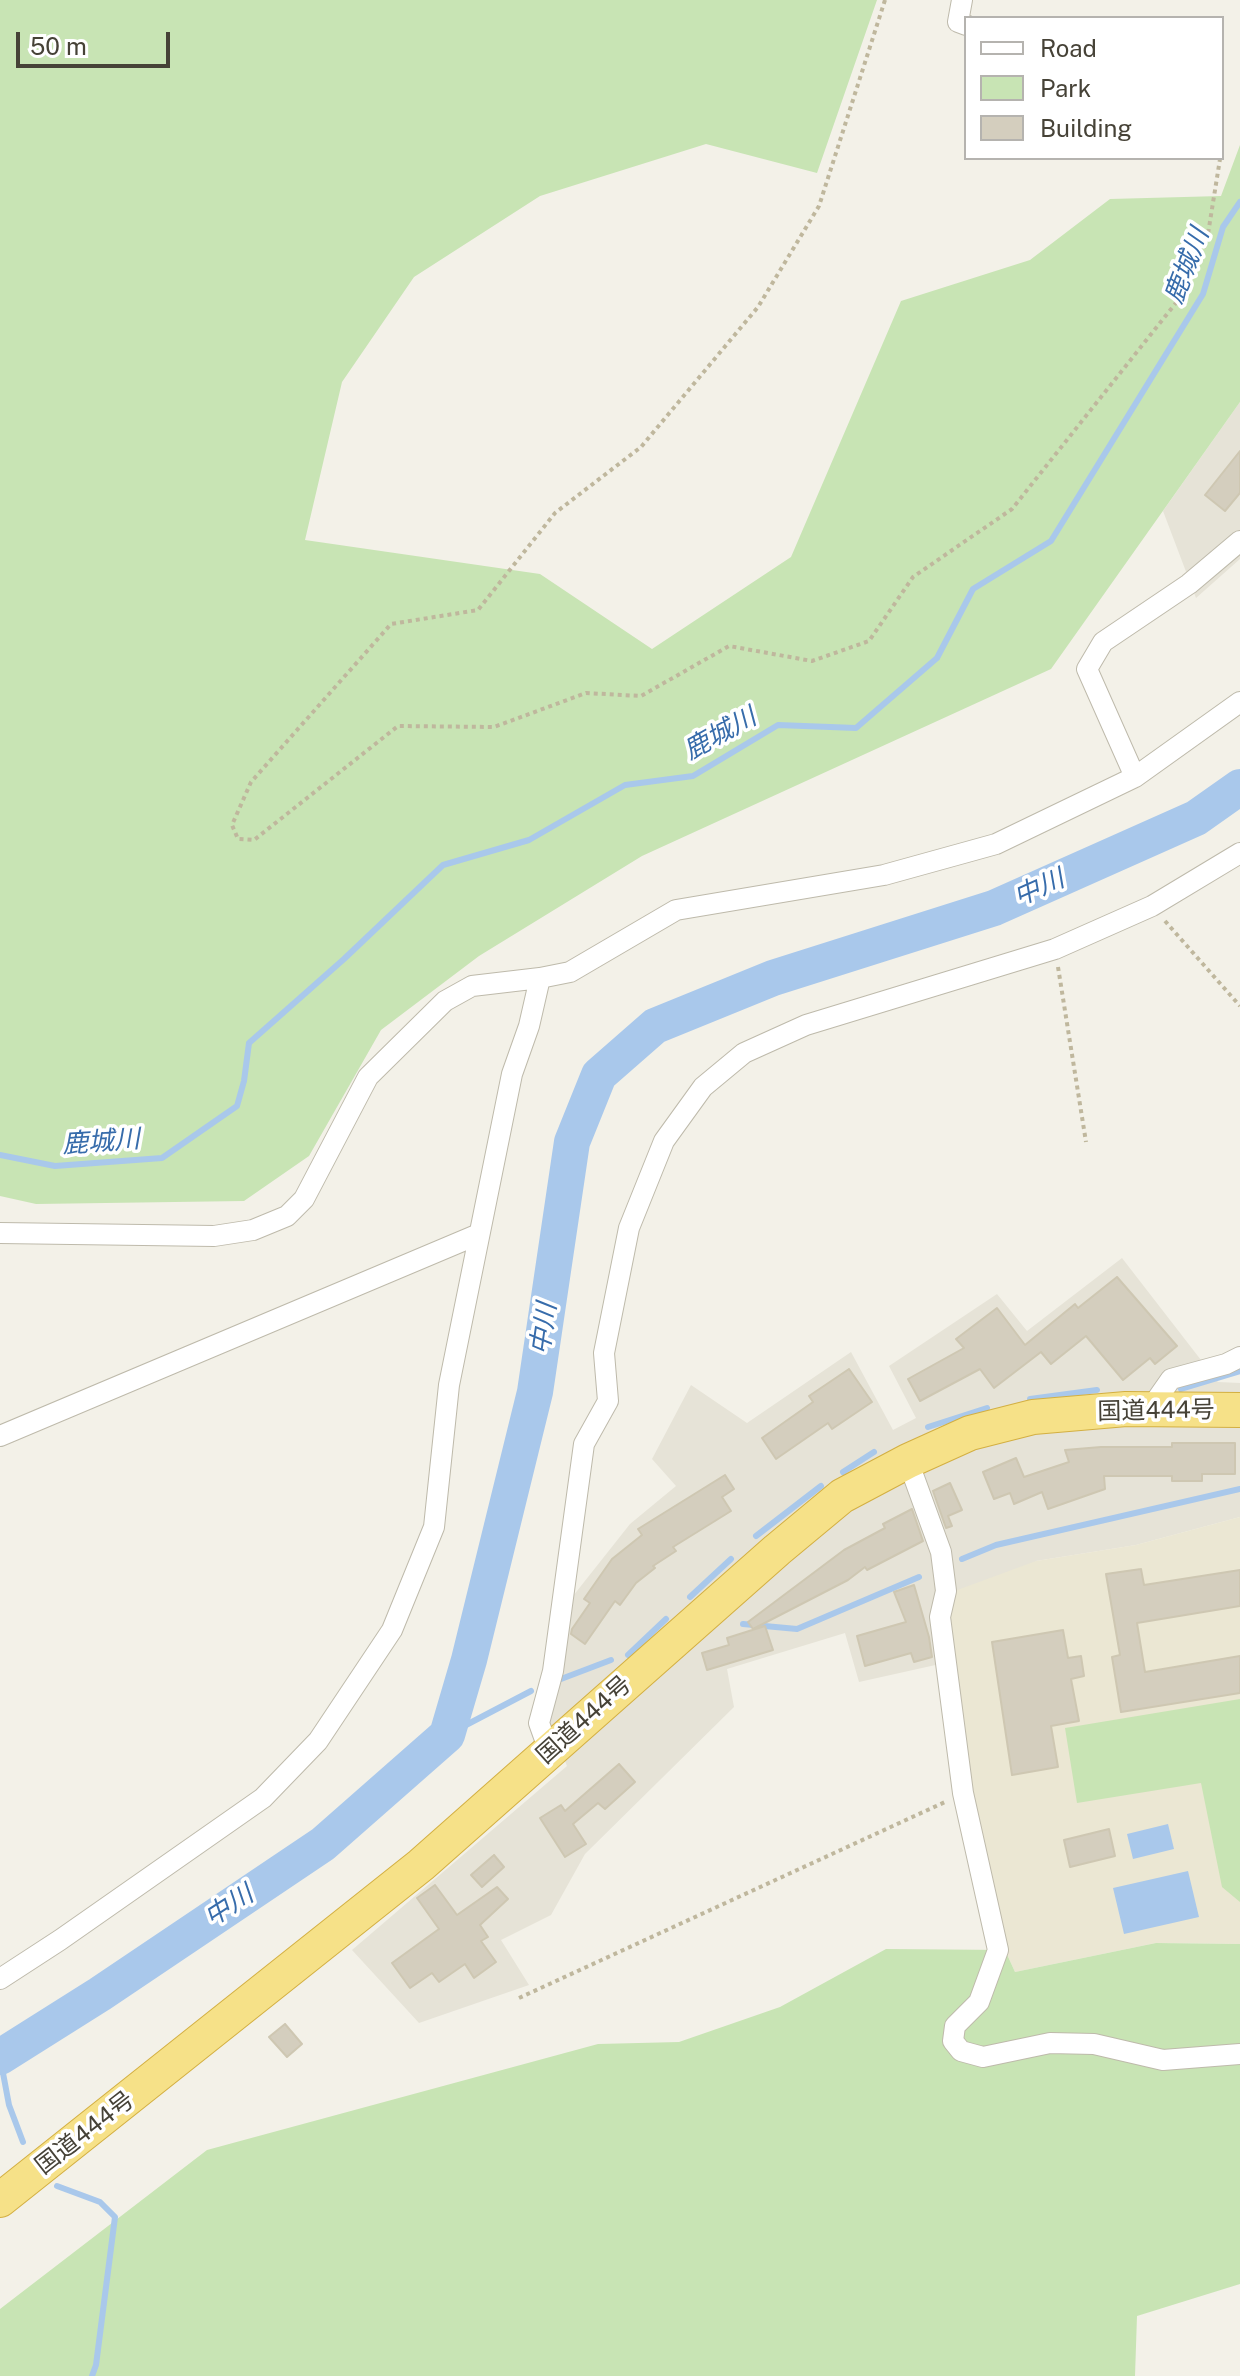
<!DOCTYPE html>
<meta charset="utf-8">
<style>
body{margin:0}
#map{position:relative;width:1240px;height:2376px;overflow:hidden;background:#f3f1e8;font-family:"Public Sans",sans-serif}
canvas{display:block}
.legend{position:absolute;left:964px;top:16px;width:260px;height:144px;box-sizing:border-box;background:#fff;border:2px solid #b5b3af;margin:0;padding:10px 14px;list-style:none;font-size:24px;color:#464237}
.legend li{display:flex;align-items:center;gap:16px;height:40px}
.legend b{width:40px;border:2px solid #b5b3af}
.scale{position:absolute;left:16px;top:32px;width:154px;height:36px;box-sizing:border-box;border:4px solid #464237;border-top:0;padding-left:10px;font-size:24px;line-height:28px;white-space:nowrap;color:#464237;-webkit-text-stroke:6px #fff;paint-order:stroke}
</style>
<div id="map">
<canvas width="1240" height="2376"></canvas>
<ul class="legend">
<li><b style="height:10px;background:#fff"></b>Road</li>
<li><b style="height:22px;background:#c8e4b4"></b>Park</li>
<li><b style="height:22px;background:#d4cebe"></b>Building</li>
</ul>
<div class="scale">50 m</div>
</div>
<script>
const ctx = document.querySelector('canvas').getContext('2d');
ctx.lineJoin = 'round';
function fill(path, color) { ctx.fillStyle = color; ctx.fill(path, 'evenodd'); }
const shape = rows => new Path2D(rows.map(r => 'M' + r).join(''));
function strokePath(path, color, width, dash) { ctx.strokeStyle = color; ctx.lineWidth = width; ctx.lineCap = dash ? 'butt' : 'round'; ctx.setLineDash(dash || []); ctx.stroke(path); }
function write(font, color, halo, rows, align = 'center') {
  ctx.font = font + ' "Public Sans","Noto Sans JP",sans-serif'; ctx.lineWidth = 7; ctx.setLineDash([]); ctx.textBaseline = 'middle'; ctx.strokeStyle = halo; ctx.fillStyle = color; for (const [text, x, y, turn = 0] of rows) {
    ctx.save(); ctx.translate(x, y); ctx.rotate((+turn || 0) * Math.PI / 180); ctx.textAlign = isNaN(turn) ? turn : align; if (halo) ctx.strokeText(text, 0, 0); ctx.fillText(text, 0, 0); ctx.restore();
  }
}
fill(shape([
 [1240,402,1240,559,1196,598,1163,511],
 [1122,1258,1218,1382,1240,1383,1240,1517,1136,1545,1036,1561,949,1662,859,1682,845,1633,727,1669,734,1707,585,1854,551,1915,501,1940,529,1985,419,2023,352,1950,567,1766,547,1715,573,1596,630,1524,676,1486,652,1459,691,1385,747,1423,851,1352,893,1430,916,1418,889,1366,997,1294,1027,1331]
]), '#e6e3d7');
fill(shape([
 [1240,1517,1240,1944,1156,1943,1015,1972,1005,1950,969,1804,944,1620,952,1592,1036,1561,1136,1545]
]), '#ebe7d3');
fill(shape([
 [0,0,877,0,817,173,706,144,540,196,414,277,342,382,305,540,540,574,652,649,791,557,901,301,1030,260,1110,199,1221,196,1240,145,1240,402,1051,669,642,856,479,956,381,1030,309,1156,244,1201,36,1204,0,1196],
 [1240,1699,1240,1902,1222,1887,1201,1783,1077,1803,1065,1728],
 [1156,1943,1240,1944,1240,2284,1137,2316,1135,2376,0,2376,0,2309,207,2150,598,2044,679,2042,780,2007,886,1949,1005,1950,1015,1972]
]), '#c8e4b4');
fill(shape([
 [1168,1824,1174,1849,1133,1859,1127,1834],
 [1188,1871,1199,1917,1124,1934,1113,1888]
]), '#a9c8eb');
strokePath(shape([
 [1196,818,1240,800],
 [0,1155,55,1166,162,1158,237,1106,244,1081,249,1043,344,959,443,865,529,840,625,785,693,776,778,725,856,728,937,658,973,589,1051,541,1203,294,1223,227,1240,202],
 [1181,1389,1240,1371],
 [1030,1399,1097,1390],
 [928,1427,987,1408],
 [843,1472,874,1452],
 [756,1536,821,1486],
 [962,1559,996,1545,1240,1489],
 [690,1597,731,1559],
 [743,1624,797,1629,919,1577],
 [628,1655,666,1619],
 [561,1679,611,1660],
 [447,1735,531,1691],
 [0,2057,9,2105,23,2142],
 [57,2186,100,2202,115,2217,96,2365,92,2376]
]), '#a9c8eb', 6);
strokePath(shape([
 [0,2057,100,1994,323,1844,447,1735,469,1660,535,1392,572,1142,599,1075,655,1026,773,978,994,908,1196,818,1240,787]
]), '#a9c8eb', 36);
const building = shape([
 [1240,451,1240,493,1225,511,1205,495,1240,451],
 [1117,1277,1177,1346,1155,1364,1150,1358,1123,1380,1086,1336,1051,1364,1041,1352,994,1388,980,1369,920,1401,908,1379,964,1348,956,1339,997,1308,1025,1345,1075,1304,1078,1308,1117,1277],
 [849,1369,872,1402,832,1429,828,1423,776,1459,762,1438,813,1402,809,1396,849,1369],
 [1172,1443,1235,1443,1235,1474,1202,1474,1202,1481,1172,1481,1172,1476,1104,1476,1105,1489,1048,1509,1042,1492,1014,1504,1010,1493,994,1499,983,1472,1016,1458,1024,1477,1069,1462,1065,1450,1101,1447,1172,1447,1172,1443],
 [725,1475,734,1489,722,1497,731,1511,673,1547,676,1551,653,1566,655,1568,636,1583,620,1605,615,1601,585,1644,571,1634,572,1629,590,1603,584,1599,612,1559,642,1535,638,1529,725,1475],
 [950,1483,962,1510,948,1516,952,1526,946,1528,933,1491,950,1483],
 [912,1509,923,1541,867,1570,865,1567,848,1580,753,1629,748,1622,844,1550,885,1528,883,1524,912,1509],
 [1141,1569,1144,1585,1240,1570,1240,1606,1137,1623,1145,1672,1240,1656,1240,1693,1121,1712,1112,1657,1120,1655,1106,1574,1141,1569],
 [914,1585,929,1637,932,1657,914,1662,911,1653,865,1666,857,1636,906,1622,894,1592,914,1585],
 [765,1626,773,1650,707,1670,702,1653,729,1645,727,1638,765,1626],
 [1063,1630,1068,1658,1081,1656,1084,1676,1071,1679,1079,1721,1051,1726,1058,1767,1012,1775,992,1642,1063,1630],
 [619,1764,635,1782,605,1809,598,1803,573,1824,586,1844,565,1857,540,1818,561,1805,565,1811,619,1764],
 [1109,1829,1115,1856,1070,1867,1064,1840,1109,1829],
 [494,1855,504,1867,482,1887,471,1875,494,1855],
 [435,1885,457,1915,497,1887,508,1899,480,1925,488,1937,481,1941,496,1962,474,1978,465,1964,439,1982,432,1973,410,1988,392,1963,439,1929,417,1898,435,1885],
 [285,2024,302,2044,287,2057,269,2037,285,2024]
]);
fill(building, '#d4cebe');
strokePath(building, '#cec7b2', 2);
const minor = shape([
 [962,0,958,22,966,25],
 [1135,777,1087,669,1103,642,1189,584,1240,541],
 [0,1233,214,1236,253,1230,287,1216,304,1199,368,1077,445,1001,472,986,540,978],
 [1150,1409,1171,1379,1226,1364,1240,1357],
 [0,1436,479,1234],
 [908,1461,941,1552,946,1591,940,1617,963,1793,998,1950,979,2002,955,2026,953,2041,961,2051,983,2057,1050,2043,1094,2044,1163,2060,1240,2054],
 [549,1751,539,1723,553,1671,584,1444,608,1401,604,1353,629,1228,664,1141,703,1087,744,1053,806,1025,1055,949,1152,906,1240,853],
 [0,1979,60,1940,263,1798,318,1741,392,1630,434,1527,449,1385,512,1074,529,1026,540,978,570,972,676,910,884,875,996,844,1135,777,1240,702]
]);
const trunk = shape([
 [0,2200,421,1865,777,1550,842,1496,908,1461,970,1433,1033,1417,1126,1409,1240,1410]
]);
strokePath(minor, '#bebaab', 22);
strokePath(trunk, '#d3af42', 36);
strokePath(shape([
 [885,0,819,206,758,307,641,447,555,513,478,610,391,624,251,782,232,825,238,839,254,840,398,726,494,727,586,693,641,696,729,646,812,661,869,641,913,577,1012,509,1183,294,1207,240,1220,159,1217,158],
 [1165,921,1240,1006],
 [1058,967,1086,1142],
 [519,1998,945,1802]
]), '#bfb79d', 4, [4, 4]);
strokePath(minor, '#fff', 20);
strokePath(trunk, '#f6e188', 34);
write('24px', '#464237', '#fff', [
 ["国道444号",1156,1411,-1],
 ["国道444号",584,1720,-42],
 ["国道444号",85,2133,-38]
]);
write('italic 26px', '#376cab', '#fff', [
 ["鹿城川",1187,266,-69],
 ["鹿城川",720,734,-29],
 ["中川",1039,888,-24],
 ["鹿城川",101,1142,-4],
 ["中川",544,1329,-82],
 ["中川",229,1906,-33]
]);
</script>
